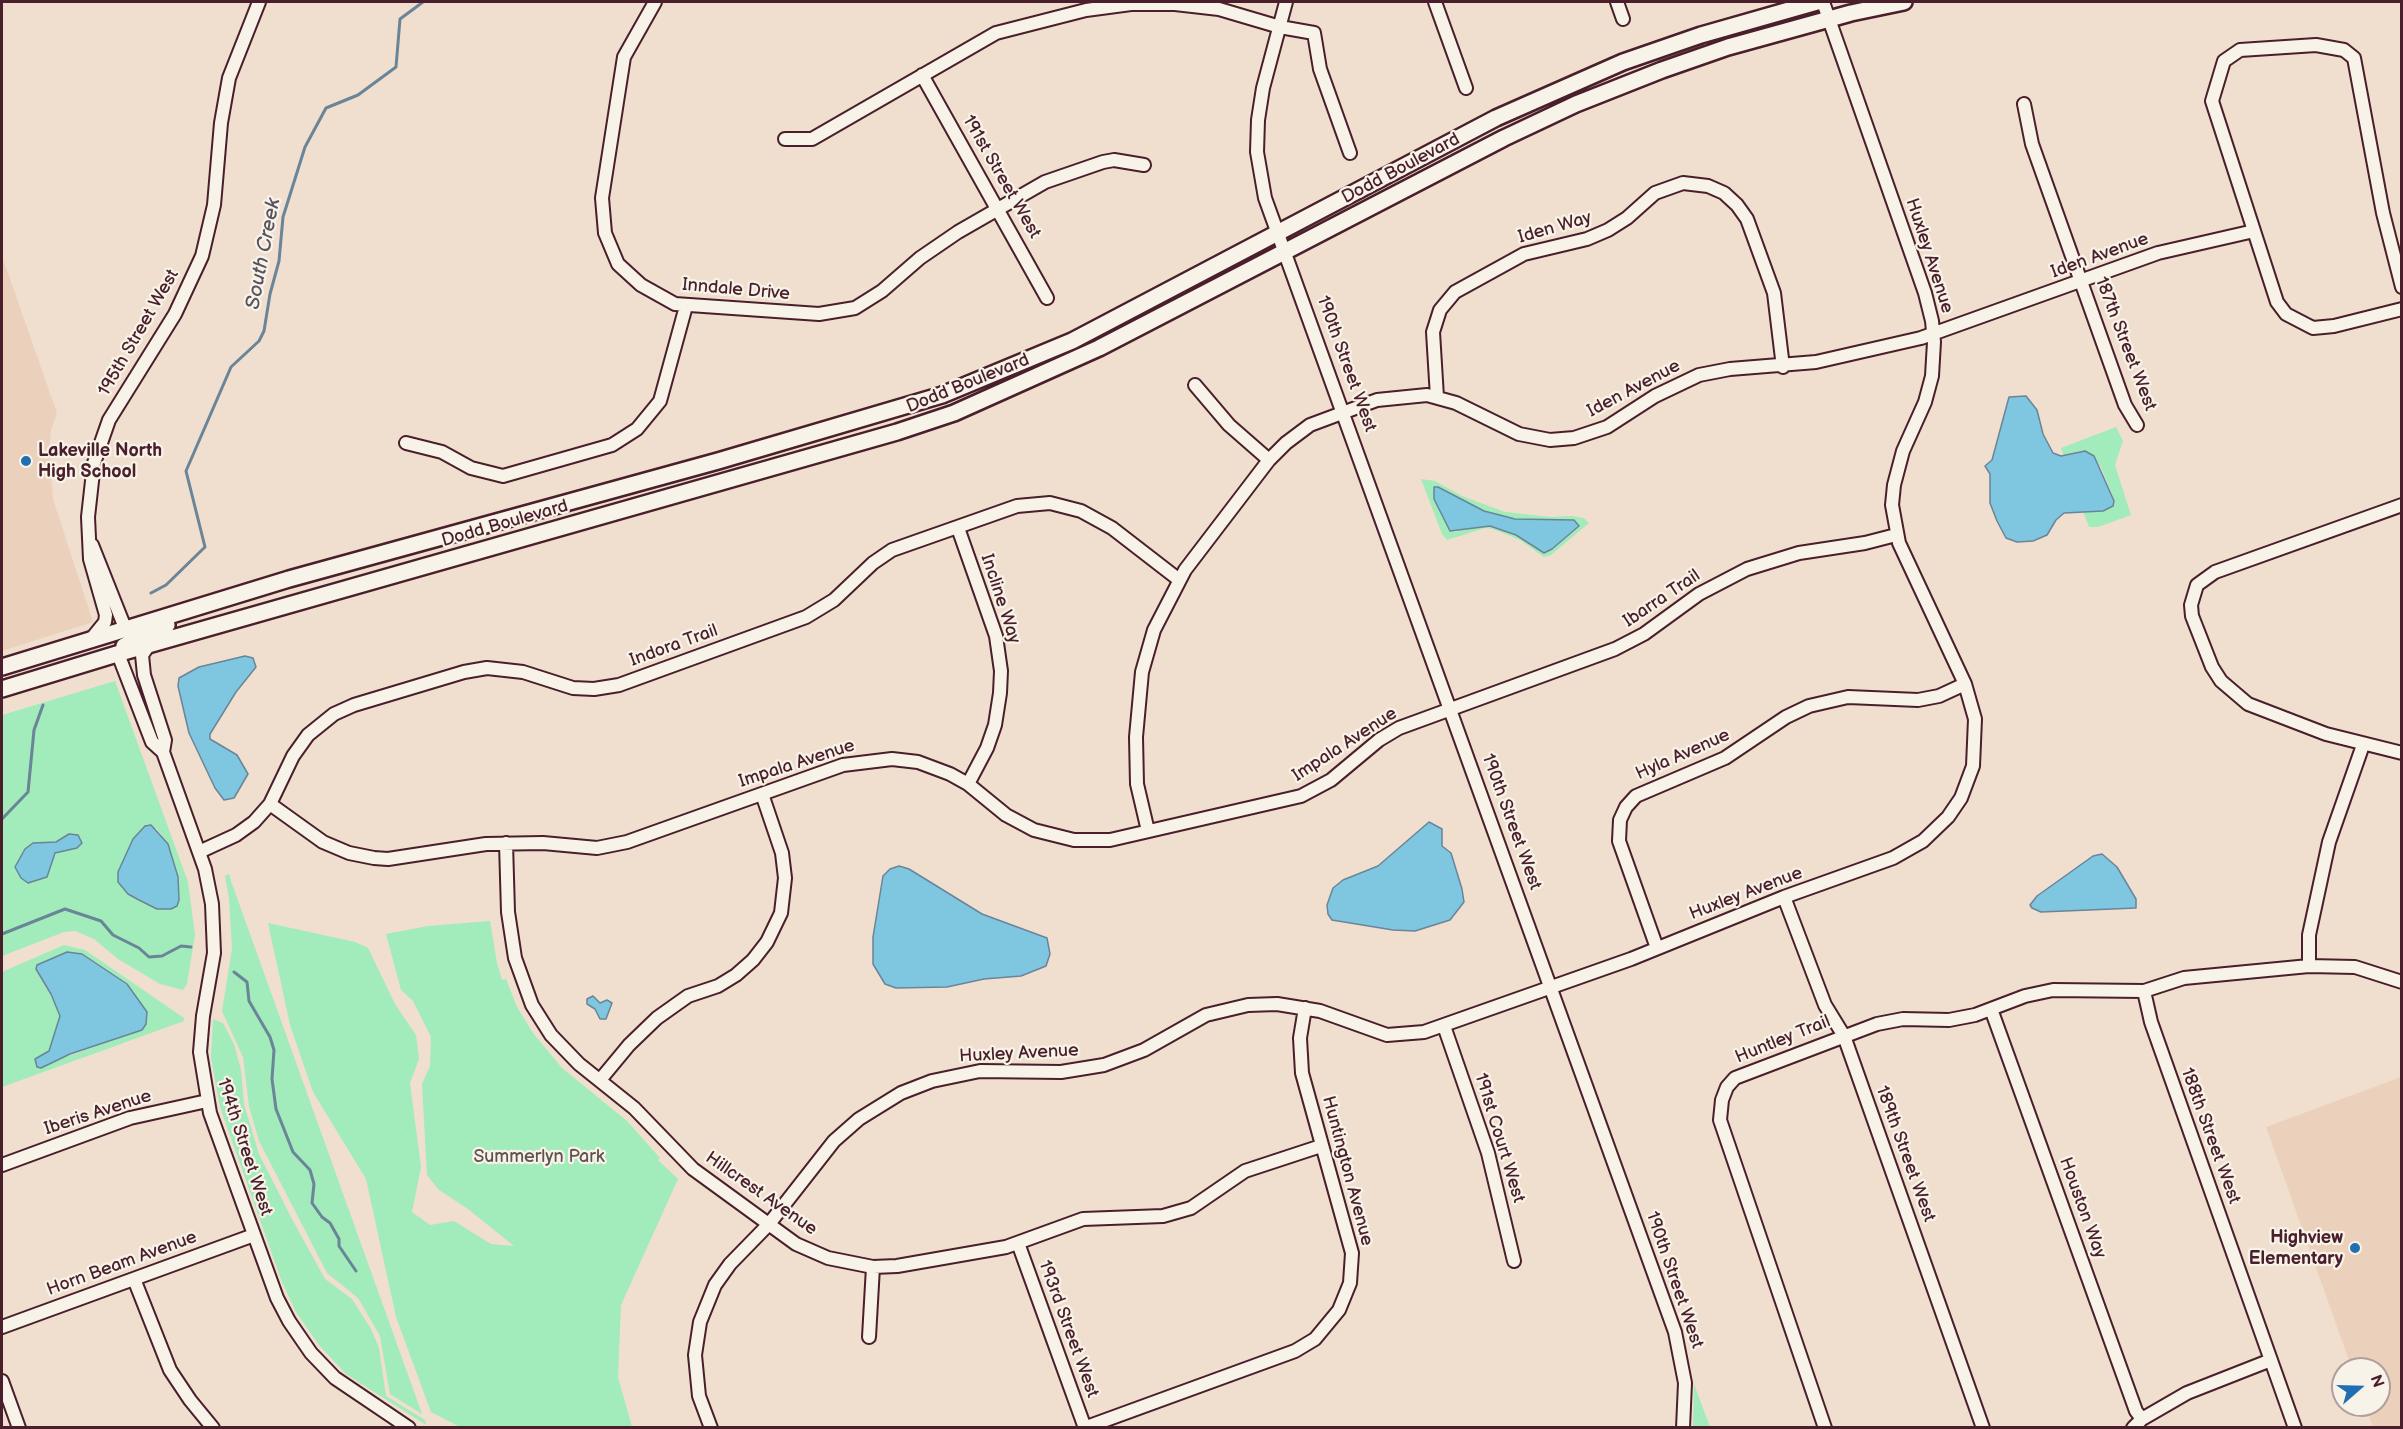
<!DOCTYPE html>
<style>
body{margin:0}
#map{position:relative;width:2403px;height:1429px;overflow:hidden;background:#f0dfce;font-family:"Balsamiq Sans",sans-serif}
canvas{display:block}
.frame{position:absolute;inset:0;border:3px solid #4a1f2b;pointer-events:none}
.north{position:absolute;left:2331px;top:1357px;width:60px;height:60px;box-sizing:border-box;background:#f7f3e8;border:2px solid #b29e9c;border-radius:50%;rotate:70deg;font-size:16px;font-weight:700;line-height:24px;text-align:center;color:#4a1f2b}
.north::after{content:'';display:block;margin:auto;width:21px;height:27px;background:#1f6fb2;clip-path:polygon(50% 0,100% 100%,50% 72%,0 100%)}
</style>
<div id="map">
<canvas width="2403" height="1429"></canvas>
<div class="frame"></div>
<div class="north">N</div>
</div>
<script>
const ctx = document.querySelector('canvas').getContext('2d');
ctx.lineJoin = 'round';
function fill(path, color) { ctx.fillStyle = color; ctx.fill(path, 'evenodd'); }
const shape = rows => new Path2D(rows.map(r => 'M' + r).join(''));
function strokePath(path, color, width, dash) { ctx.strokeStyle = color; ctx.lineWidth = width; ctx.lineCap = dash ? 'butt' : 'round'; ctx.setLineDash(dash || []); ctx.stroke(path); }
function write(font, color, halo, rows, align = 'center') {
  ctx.font = font + ' "Balsamiq Sans",sans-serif'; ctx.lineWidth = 4.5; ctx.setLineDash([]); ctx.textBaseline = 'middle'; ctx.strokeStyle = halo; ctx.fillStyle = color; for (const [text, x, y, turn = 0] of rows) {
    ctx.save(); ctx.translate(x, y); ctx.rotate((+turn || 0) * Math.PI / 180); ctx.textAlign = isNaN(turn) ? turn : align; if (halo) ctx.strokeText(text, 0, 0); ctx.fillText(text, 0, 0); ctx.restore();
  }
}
fill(shape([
 [2,256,57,413,51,430,49,452,53,499,93,622,2,651],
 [2401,1077,2401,1427,2373,1427,2365,1405,2379,1405,2379,1369,2352,1369,2266,1127]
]), '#ebd1bb');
fill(shape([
 [2116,427,2123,441,2115,465,2131,515,2098,527,2089,527,2083,511,2108,510,2113,497,2101,467,2089,453,2079,451,2064,456,2061,448],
 [1421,479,1435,481,1462,496,1505,512,1551,517,1572,516,1584,518,1589,523,1551,555,1544,557,1520,540,1493,529,1485,528,1447,540,1442,534],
 [1438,487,1484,511,1520,520,1562,521,1577,529,1552,549,1538,550,1516,535,1490,526,1482,525,1455,532],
 [115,681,188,882,195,935,187,984,183,990,160,984,118,959,94,939,75,931,64,932,2,956,2,715],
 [156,828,168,844,179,885,157,909,128,894,118,882,118,873,123,862],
 [76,834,77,848,55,853,47,877,37,881,33,843,56,842,66,835],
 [229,874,231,881,422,1414,390,1394,380,1336,358,1298,327,1273,259,1141,249,1106,243,1057,222,1011,232,949,229,898,225,876],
 [490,921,497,963,502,980,506,979,517,1007,533,1033,562,1068,627,1121,660,1158,658,1160,678,1179,621,1305,618,1377,632,1427,460,1427,431,1412,396,1317,366,1179,313,1092,290,1025,268,923,355,942,368,948,395,1004,416,1035,419,1059,410,1083,421,1167,412,1212,430,1225,454,1221,491,1244,514,1246,468,1209,439,1190,427,1175,422,1084,430,1066,431,1037,413,1001,401,990,386,934,428,926],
 [64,945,85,950,184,1018,184,1021,2,1087,2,972],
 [67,952,82,954,135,995,147,1012,146,1024,142,1030,57,1060,40,1056,49,1051,60,1016,51,994,38,973,58,956],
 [213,1019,223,1023,234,1044,241,1070,244,1104,259,1154,292,1219,325,1279,352,1299,371,1329,379,1348,386,1396,425,1420,426,1425,346,1374,319,1345,296,1312,282,1282,220,1107,211,1058],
 [1694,1384,1710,1427,1693,1427]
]), '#a2ebba');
const water = shape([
 [2026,396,2037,410,2043,434,2053,453,2061,456,2085,451,2094,456,2114,501,2113,506,2103,511,2064,513,2056,520,2047,535,2033,541,2017,542,2006,538,1997,521,1990,503,1990,474,1985,466,1992,460,2009,397,2026,396],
 [1434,487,1438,487,1484,511,1515,519,1574,520,1579,526,1552,549,1544,553,1516,535,1490,526,1450,531,1434,499,1434,487],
 [245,656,253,658,256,667,236,692,210,734,210,739,237,755,248,774,234,798,224,800,215,788,189,733,178,686,179,678,199,667,245,656],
 [1429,822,1442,829,1442,846,1451,853,1462,889,1464,902,1450,920,1415,931,1393,930,1332,920,1328,914,1327,905,1333,888,1343,880,1378,866,1429,822],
 [151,825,168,844,178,877,179,900,177,906,171,909,157,909,139,900,128,894,118,882,118,872,133,839,145,826,151,825],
 [69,834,78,835,82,843,77,848,55,853,47,877,28,883,21,878,15,867,25,849,33,843,56,842,69,834],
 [2102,854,2117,867,2136,899,2136,908,2041,912,2032,908,2030,905,2037,896,2093,856,2102,854],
 [899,866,909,869,982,914,1047,938,1050,954,1046,966,1021,976,984,979,947,987,896,988,885,984,873,964,873,937,883,876,890,869,899,866],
 [67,952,82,954,127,984,147,1012,146,1024,142,1030,70,1054,41,1068,37,1067,35,1059,49,1051,60,1016,51,994,36,969,37,965,67,952],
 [593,996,600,1003,607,1000,612,1003,606,1019,600,1019,595,1009,587,1004,587,999,593,996]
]);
fill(water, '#7fc7e0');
strokePath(water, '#6a8498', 1.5);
strokePath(shape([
 [151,593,166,585,205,547,186,471,231,367,259,341,264,331,270,294,279,261,283,217,305,147,326,108,358,95,396,67,400,19,423,2],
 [2,819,28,792,34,730,43,705],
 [2,934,65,909,101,921,113,935,139,948,149,957,162,956,181,946,191,947],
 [234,972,247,982,249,1001,270,1037,274,1050,272,1079,276,1109,293,1152,310,1170,314,1184,312,1203,322,1217,330,1223,339,1239,339,1246,356,1271]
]), '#6a8498', 3);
const minor = shape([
 [655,2,624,57,602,198,605,233,618,264,641,285,675,304,819,314,855,308,882,291,920,258,958,232,1045,182,1103,162,1114,160,1144,165],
 [1286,2,1263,88,1258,120,1257,152,1265,198,1675,1332,1685,1383,1683,1428],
 [1435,2,1466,88],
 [1617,2,1623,19],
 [922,75,1047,298],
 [2024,104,2032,144,2125,405,2137,425],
 [785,139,812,139,996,33,1086,10,1131,4,1175,4,1219,9,1280,27,1314,33,1320,69,1350,153],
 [2402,287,2383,213,2354,58,2344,50,2316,45,2240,50,2224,61,2212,101,2277,302,2286,314,2313,328,2334,326,2402,309],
 [1195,385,1229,425,1269,460],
 [1437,397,1433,332,1440,310,1455,292,1524,254,1587,239,1608,230,1627,218,1655,193,1683,183,1708,186,1724,193,1737,205,1747,219,1774,293,1783,367],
 [406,443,442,452,471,468,503,476,612,445,637,429,660,401,686,306],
 [2402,505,2215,572,2197,585,2191,605,2192,616,2212,667,2221,681,2248,704,2326,734,2402,753],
 [958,528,996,636,1001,671,1000,693,995,725,987,748,968,784],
 [92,545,125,628],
 [92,638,105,622,106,615,90,559,88,517,94,463,109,420,175,314,202,256,214,205,221,123,229,78,259,2],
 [149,645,142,655,144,675,165,740,163,752,205,869,212,904,214,953,203,1016,200,1052,210,1113,277,1298,289,1321,311,1353,335,1378,409,1428],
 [120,653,120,659,152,742,163,752],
 [270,804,323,842,349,853,374,858,388,859,486,844,543,843,597,848,627,842,843,765,892,759,918,762,950,774,968,784,1006,815,1034,830,1074,840,1110,840,1301,796,1331,780,1379,740,1399,728,1615,649,1644,634,1699,594,1747,569,1799,553,1865,543,1896,535],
 [1148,831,1137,784,1136,737,1142,672,1154,630,1185,570,1269,460,1286,443,1310,425,1377,400,1427,395,1456,403,1519,434,1550,440,1574,438,1607,427,1655,396,1699,375,1730,369,1816,362,1921,338,2158,253,2254,231],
 [506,843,508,912,515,958,532,1005,551,1035,579,1064,634,1108,693,1169,796,1244,828,1258,873,1267,897,1266,1006,1247,1083,1219,1163,1216,1191,1208,1245,1171,1321,1146],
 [199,852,236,835,254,822,270,804,293,756,308,735,334,714,354,705,464,672,487,668,523,672,573,688,594,689,619,685,806,617,834,600,873,563,892,550,1017,506,1050,503,1081,511,1112,528,1178,579],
 [1784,897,1825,1005,1844,1036,1983,1428],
 [1657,948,1619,841,1620,820,1626,807,1636,796,1725,758,1786,717,1809,706,1848,697,1918,700,1939,696,1965,684],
 [2309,966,2309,935,2329,842,2363,745],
 [2144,991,2151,1022,2295,1428],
 [1991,1009,2136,1411,2142,1419],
 [1444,1026,1488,1153,1514,1261],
 [600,1080,629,1045,657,1018,688,996,718,986,736,975,753,960,767,942,781,913,785,878,782,853,762,794],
 [2,1165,130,1118,207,1101],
 [1018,1243,1085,1428],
 [134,1279,170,1370,190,1400,213,1428],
 [2,1327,254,1235],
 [869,1337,873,1267],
 [2,1381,19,1428],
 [711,1428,699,1396,695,1355,700,1322,715,1285,730,1264,769,1224,834,1141,859,1119,901,1093,932,1081,980,1071,1061,1072,1104,1065,1144,1050,1206,1015,1248,1005,1277,1004,1320,1011,1387,1035,1424,1032,1631,959,1784,897,1893,858,1923,841,1948,817,1961,798,1973,766,1975,719,1965,684,1899,543,1892,505,1894,485,1903,451,1925,402,1932,376,1934,342,1932,321,1925,293,1823,2],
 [1084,1428,1295,1351,1315,1339,1339,1310,1350,1283,1352,1253,1302,1073,1300,1038,1305,1008],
 [1825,1428,1720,1120,1722,1100,1727,1087,1735,1078,1877,1024,1903,1019,1949,1020,1975,1015,2025,996,2053,990,2144,991,2184,978,2309,966,2355,967,2402,982],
 [2133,1428,2142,1419,2187,1393,2271,1360]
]);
const major = shape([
 [124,646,167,625],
 [2,667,289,579,718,461,942,395,1072,341,1496,118,1623,62,1701,35,1817,2],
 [2,689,120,653,897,432,954,413,1099,348,1504,138,1576,104,1662,70,1728,47,1851,13,1904,2]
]);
strokePath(minor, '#4a1f2b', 16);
strokePath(major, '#4a1f2b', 20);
strokePath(minor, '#f7f3e8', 12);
strokePath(major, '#f7f3e8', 15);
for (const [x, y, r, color] of [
 [26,461,6,"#1f6fb2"],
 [2355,1248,6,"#1f6fb2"]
]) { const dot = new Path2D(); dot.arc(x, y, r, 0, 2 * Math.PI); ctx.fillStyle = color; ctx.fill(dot); strokePath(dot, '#f7f3e8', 2); }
write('18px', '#4a1f2b', '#f7f3e8', [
 ["Dodd Boulevard",1401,169,-28],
 ["191st Street West",1001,177,60],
 ["Iden Way",1555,228,-16],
 ["Huxley Avenue",1929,256,72],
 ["Iden Avenue",2100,256,-20],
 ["Inndale Drive",736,290,5],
 ["195th Street West",139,333,-60],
 ["187th Street West",2125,344,69],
 ["190th Street West",1346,364,70],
 ["Dodd Boulevard",968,384,-22],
 ["Iden Avenue",1634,389,-28],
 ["Dodd Boulevard",505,524,-16],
 ["Incline Way",1000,599,72],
 ["Ibarra Trail",1662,599,-34],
 ["Indora Trail",674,646,-20],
 ["Impala Avenue",1345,745,-33],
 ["Hyla Avenue",1683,755,-24],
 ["Impala Avenue",797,764,-18],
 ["190th Street West",1511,822,70],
 ["Huxley Avenue",1746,894,-21],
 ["Huntley Trail",1783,1040,-22],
 ["Huxley Avenue",1019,1054,-3],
 ["Iberis Avenue",98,1113,-18],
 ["188th Street West",2210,1136,70],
 ["191st Court West",1499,1138,73],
 ["194th Street West",244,1147,72],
 ["189th Street West",1905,1154,70],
 ["Huntington Avenue",1347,1171,75],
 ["Hillcrest Avenue",761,1194,35],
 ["Houston Way",2082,1208,70],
 ["Horn Beam Avenue",122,1264,-20],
 ["190th Street West",1674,1280,71],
 ["193rd Street West",1068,1329,70]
]);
write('bold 18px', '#4a1f2b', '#f7f3e8', [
 ["Lakeville North",38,451],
 ["High School",38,472],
 ["Highview",2343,1238,"right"],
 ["Elementary",2343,1259,"right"]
], 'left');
write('18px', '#60524f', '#f7f3e8', [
 ["Summerlyn Park",539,1157]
]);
write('italic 20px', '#5a5161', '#f7f3e8', [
 ["South Creek",264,254,-79]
]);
</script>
